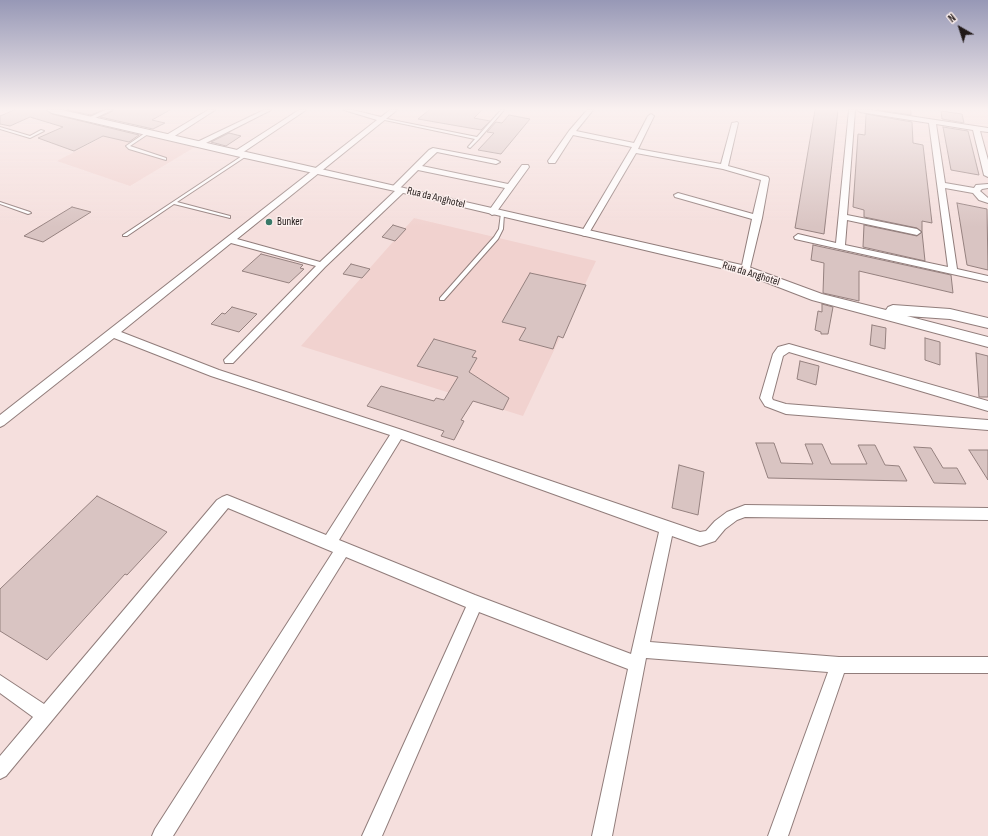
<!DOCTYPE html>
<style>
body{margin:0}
#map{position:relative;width:988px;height:836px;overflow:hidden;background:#f5dfdd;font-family:"Sofia Sans Condensed",sans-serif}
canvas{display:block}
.north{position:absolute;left:940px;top:8px;width:40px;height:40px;-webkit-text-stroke:3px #fcefed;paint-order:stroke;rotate:321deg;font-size:11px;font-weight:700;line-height:16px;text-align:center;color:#211918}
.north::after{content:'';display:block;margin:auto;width:14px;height:18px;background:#211918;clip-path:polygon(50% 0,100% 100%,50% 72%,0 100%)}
</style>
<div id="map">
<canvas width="988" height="836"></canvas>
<div class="north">N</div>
</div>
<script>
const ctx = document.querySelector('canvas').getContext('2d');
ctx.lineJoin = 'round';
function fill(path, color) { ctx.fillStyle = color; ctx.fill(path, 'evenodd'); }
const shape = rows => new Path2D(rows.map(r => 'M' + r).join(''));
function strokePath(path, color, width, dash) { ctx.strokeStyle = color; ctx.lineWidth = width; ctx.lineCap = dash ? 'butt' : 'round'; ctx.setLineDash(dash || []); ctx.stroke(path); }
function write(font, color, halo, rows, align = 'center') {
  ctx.font = font + ' "Sofia Sans Condensed",sans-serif'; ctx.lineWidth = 3; ctx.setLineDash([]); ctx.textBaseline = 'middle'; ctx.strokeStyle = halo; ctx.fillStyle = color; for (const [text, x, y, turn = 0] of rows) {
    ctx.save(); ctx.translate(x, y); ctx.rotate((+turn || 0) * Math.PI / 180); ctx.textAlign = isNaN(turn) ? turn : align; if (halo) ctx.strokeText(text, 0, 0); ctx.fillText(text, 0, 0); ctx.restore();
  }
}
fill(shape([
 [118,129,195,147,130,186,57,161],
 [414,218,596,261,523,416,301,346]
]), '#f1d2cf');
const building = shape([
 [14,110,46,110,52,114,139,135,129,142,103,136,74,151,38,138,63,127,30,117,10,126,0,124,0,116,14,110],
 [67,110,103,110,91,115,67,110],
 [113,110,170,110,152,120,165,123,153,129,100,117,113,111,113,110],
 [429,110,482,110,474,118,490,121,481,130,418,119,429,110],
 [815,110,838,110,824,234,795,228,815,110],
 [877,110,911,110,911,115,877,110],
 [941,111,962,114,964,123,942,119,941,111],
 [866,114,912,122,913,143,923,145,932,223,922,221,922,232,917,228,864,217,864,210,853,207,858,134,865,135,866,114],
 [509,115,530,119,501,154,478,150,494,133,487,132,496,122,502,123,509,115],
 [943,127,968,131,979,175,951,170,943,127],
 [229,133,241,136,226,146,211,142,229,133],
 [957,203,987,209,988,270,967,265,957,203],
 [72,207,91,212,43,242,24,236,72,207],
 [393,225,406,229,395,241,382,237,393,225],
 [864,225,917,236,922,232,925,261,863,247,864,225],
 [813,245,951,275,953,293,859,271,859,301,823,293,824,263,811,260,813,245],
 [261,254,303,265,300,268,304,269,289,283,242,271,261,254],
 [351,264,370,269,362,278,343,274,351,264],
 [530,273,586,285,563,338,558,336,553,349,519,340,526,328,502,322,530,273],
 [822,304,833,307,828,334,821,334,821,332,815,330,818,311,822,312,822,304],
 [232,307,257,314,239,332,211,324,222,313,225,314,232,307],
 [872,325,886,328,885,349,870,345,872,325],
 [925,338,940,342,940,365,925,360,925,338],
 [434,339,476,351,472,357,477,358,469,372,509,398,503,410,473,401,461,420,464,421,454,440,441,436,444,431,367,406,381,386,434,401,436,398,444,400,458,377,417,366,434,339],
 [976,353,988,356,988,397,979,397,976,353],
 [800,361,819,366,816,385,797,379,800,361],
 [756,443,774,443,781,463,813,464,805,444,822,444,831,464,867,464,858,445,875,445,885,465,899,466,907,481,768,478,756,443],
 [914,447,931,448,943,468,957,468,966,484,934,483,914,447],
 [969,450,988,450,988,480,969,450],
 [679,465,704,472,698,515,672,508,679,465],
 [97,496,167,532,127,575,125,574,47,660,0,631,0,589,97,496]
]);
fill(building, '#d9c4c2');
strokePath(building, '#95817f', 1);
const service = shape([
 [501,110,504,110,479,139,470,148,468,147,475,139,380,119,382,118,477,137,501,110],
 [0,127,30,136,41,130,44,131,30,138,0,129,0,127],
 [148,131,151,132,130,146,166,158,166,160,129,149,126,146,148,131],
 [245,154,248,155,177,202,230,216,230,218,174,204,127,236,123,236,123,235,245,154],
 [0,202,30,212,31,213,28,214,0,204,0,202],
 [501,213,504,214,503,229,498,239,444,300,440,300,440,298,494,237,499,229,501,213]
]);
const minor = shape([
 [105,110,112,110,93,119,88,118,105,110],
 [208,110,215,110,170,139,164,139,163,137,208,110],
 [264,110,271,110,200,146,197,146,193,144,264,110],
 [299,110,306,110,239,155,233,155,232,153,299,110],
 [344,110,353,110,381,117,390,110,397,110,237,239,320,262,396,190,391,188,429,150,433,148,496,160,500,162,496,164,437,152,422,166,508,184,522,165,528,165,529,167,495,214,492,215,488,212,505,188,418,170,400,188,404,188,404,192,325,267,233,363,225,363,224,360,316,266,231,243,121,332,219,370,402,430,700,532,706,531,715,521,727,512,745,505,988,508,988,520,745,517,737,520,725,529,715,541,700,546,672,536,650,642,839,657,988,657,988,673,844,673,788,836,768,836,828,672,646,658,612,836,592,836,628,669,479,612,382,836,362,836,466,607,346,557,173,836,152,836,155,829,333,552,228,508,6,776,0,779,0,756,33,717,0,693,0,675,44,704,217,500,222,497,227,495,232,497,326,535,390,435,211,376,114,338,4,425,0,427,0,415,377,120,344,110],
 [401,439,659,532,631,654,475,595,339,540,401,439],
 [587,110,593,110,576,131,634,143,648,116,651,114,654,116,638,149,721,164,732,123,737,122,738,123,728,166,768,177,769,179,762,218,749,272,743,272,741,270,752,219,675,197,674,195,678,193,753,214,761,180,723,169,636,153,589,233,585,236,582,235,581,233,632,147,573,135,555,163,549,163,548,161,569,131,587,110],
 [849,110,855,110,847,215,917,229,921,232,917,235,847,220,845,245,948,267,929,123,860,112,857,110,870,110,988,128,988,132,980,131,988,160,988,177,984,175,973,130,936,124,945,183,974,188,976,185,988,184,988,188,982,189,980,191,988,198,988,203,979,200,973,193,945,188,957,269,988,276,988,282,795,239,794,237,798,234,836,243,849,110],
 [789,344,988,401,988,411,789,352,783,356,772,398,773,400,786,404,988,420,988,430,786,414,765,406,760,398,773,354,778,347,789,344]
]);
const secondary = shape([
 [47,110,62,110,746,266,822,294,886,310,888,307,893,305,950,309,988,318,988,328,950,319,907,316,988,337,988,347,812,300,742,273,395,191,236,156,52,113,47,110]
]);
strokePath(service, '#917d7b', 2);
strokePath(minor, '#917d7b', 2);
strokePath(secondary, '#917d7b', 2);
fill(service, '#fff');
fill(minor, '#fff');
fill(secondary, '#fff');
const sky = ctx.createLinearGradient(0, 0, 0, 227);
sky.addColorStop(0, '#9798b6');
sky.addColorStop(0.48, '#faf1f0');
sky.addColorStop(1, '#faf1f000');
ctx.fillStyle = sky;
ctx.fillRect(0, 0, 988, 227);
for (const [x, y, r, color] of [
 [269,222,4,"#387968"]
]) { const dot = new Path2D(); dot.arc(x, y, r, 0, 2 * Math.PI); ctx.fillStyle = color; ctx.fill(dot); strokePath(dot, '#fcefed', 1.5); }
write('11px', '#211918', '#fcefed', [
 ["Rua da Anghotel",436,198,14],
 ["Rua da Anghotel",751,274,17]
]);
write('11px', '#211918', '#fcefed', [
 ["Bunker",277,222]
], 'left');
</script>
